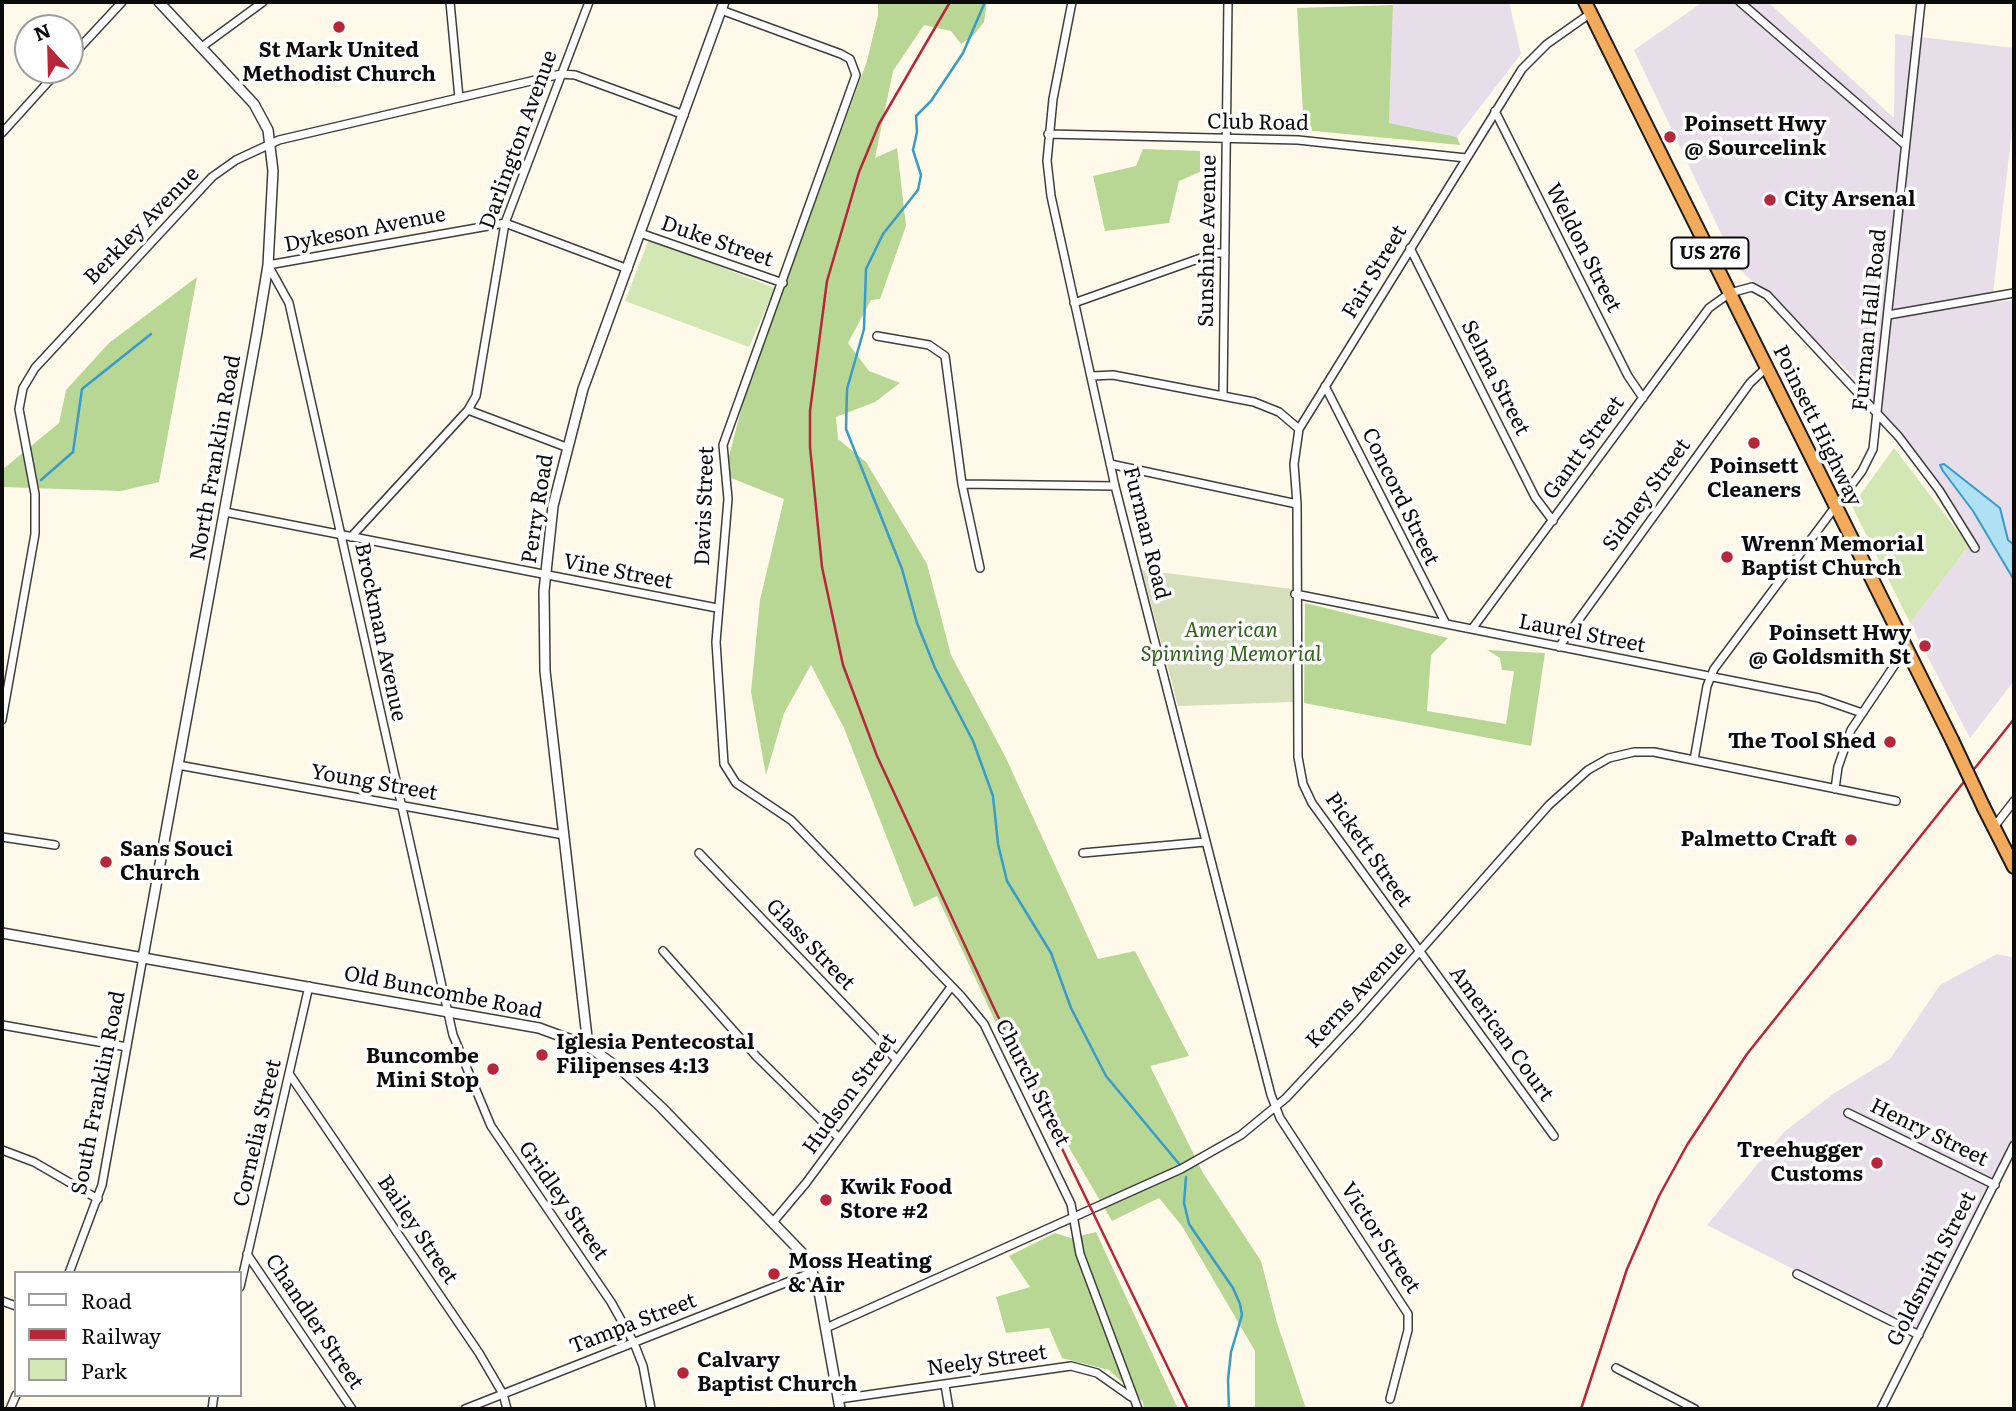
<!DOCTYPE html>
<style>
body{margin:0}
#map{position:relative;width:2016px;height:1411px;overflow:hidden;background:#fff9e9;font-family:Literata,serif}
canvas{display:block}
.frame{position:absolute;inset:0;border:4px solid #0b0b0b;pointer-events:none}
.legend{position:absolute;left:14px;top:1271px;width:228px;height:126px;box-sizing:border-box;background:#fff;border:2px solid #9d9d9d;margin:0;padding:9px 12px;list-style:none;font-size:21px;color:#0b0b0b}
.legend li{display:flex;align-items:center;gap:14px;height:35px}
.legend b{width:35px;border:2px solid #9d9d9d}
.north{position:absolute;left:14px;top:14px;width:70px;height:70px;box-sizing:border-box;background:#fff;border:2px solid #9d9d9d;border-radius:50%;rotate:338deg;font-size:19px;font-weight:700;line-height:28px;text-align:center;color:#0b0b0b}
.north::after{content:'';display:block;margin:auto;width:24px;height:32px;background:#b72739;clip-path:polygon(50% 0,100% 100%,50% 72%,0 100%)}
</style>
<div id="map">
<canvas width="2016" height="1411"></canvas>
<div class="frame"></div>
<ul class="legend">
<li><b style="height:9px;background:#fff"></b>Road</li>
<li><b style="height:9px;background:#b72739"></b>Railway</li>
<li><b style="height:19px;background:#d3e7b4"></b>Park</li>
</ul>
<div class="north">N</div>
</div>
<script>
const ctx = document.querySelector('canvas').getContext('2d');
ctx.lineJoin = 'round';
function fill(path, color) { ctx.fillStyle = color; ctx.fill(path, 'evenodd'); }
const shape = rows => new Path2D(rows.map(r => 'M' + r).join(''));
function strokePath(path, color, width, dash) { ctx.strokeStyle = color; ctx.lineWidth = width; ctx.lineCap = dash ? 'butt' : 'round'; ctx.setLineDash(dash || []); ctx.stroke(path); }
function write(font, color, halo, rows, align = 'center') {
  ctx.font = font + ' Literata,serif'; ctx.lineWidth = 7; ctx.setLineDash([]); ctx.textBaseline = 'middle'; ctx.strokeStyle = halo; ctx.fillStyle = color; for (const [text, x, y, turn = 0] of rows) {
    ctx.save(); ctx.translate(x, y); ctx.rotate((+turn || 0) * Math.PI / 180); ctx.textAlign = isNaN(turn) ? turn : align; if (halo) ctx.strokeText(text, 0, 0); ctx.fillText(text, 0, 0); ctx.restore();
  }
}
fill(shape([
 [1393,2,1509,2,1521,54,1457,137,1389,123],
 [1703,2,1768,2,1894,118,1895,34,2014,48,2014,113,1992,302,2014,300,2014,681,1970,738,1910,623,1969,546,1865,387,1737,267,1634,50],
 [1997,954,2014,958,2014,1149,1996,1190,1916,1332,1707,1225,1784,1132,1833,1094,1890,1059,1940,985]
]), '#e8deea');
fill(shape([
 [649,239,775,288,749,347,625,301],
 [1894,448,1969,546,1910,623,1852,506]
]), '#d3e7b4');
fill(shape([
 [878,2,987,2,984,22,973,36,961,44,951,31,924,25,893,71,875,158,897,148,906,226,880,299,871,300,848,343,869,371,900,383,875,402,836,417,838,439,866,462,927,564,951,655,1005,756,1098,959,1135,951,1189,1056,1150,1066,1203,1173,1261,1261,1277,1323,1306,1409,1255,1409,1255,1351,1182,1226,1159,1198,1112,1221,996,1023,937,896,914,907,844,728,811,665,784,713,766,775,751,692,760,600,784,499,731,478,727,464,746,391,867,61,878,15],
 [1393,5,1389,123,1457,137,1460,145,1304,130,1297,8],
 [1143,149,1200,151,1200,172,1179,181,1169,223,1105,231,1093,176,1136,166],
 [197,277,159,482,121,491,2,487,2,470,59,423,66,390,109,343],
 [1305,603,1448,638,1431,655,1427,711,1506,724,1514,671,1502,670,1500,658,1487,650,1545,653,1531,746,1304,703],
 [1096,1232,1178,1409,1144,1409,1143,1402,1109,1370,1062,1358,1049,1328,1006,1333,996,1297,1030,1287,1009,1256,1055,1233,1071,1238]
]), '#b8d794');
fill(shape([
 [1142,570,1292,589,1293,702,1178,706]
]), '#d6debc');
const water = shape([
 [1944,464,2000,508,2008,540,2014,545,2014,580,1973,511,1943,471,1940,465,1944,464]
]);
fill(water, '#afe0f4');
strokePath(water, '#389bca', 2);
strokePath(shape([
 [985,2,963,53,931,101,916,116,917,132,913,150,921,175,918,190,883,234,866,269,864,329,847,389,846,429,902,569,917,623,935,668,973,741,993,796,998,844,1007,881,1051,953,1071,1008,1106,1076,1180,1165],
 [41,480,73,452,82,389,151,334],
 [1186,1177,1184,1203,1189,1224,1233,1288,1240,1304,1242,1315,1231,1352,1228,1380,1229,1409]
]), '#389bca', 2.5);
const minor = shape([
 [450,2,459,98],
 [1072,2,1053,99,1047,161,1051,196,1115,486,1271,1095,1280,1118,1408,1314,1408,1330,1390,1399],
 [1740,2,1904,144],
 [721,10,841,54,850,59,856,75,723,445,728,499,716,642,724,764,736,783,791,820,961,996,984,1024,1071,1204,1080,1254,1138,1409],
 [203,46,263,2],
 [70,58,122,2],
 [1495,111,1628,376,1643,398],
 [2,133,59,70],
 [1048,134,1298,140,1466,158],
 [640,233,783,283],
 [1410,248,1535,497,1553,521],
 [628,269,505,223,268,265,289,303,453,1035,491,1126,611,1302,634,1343,643,1366,651,1409],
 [1074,303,1215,253,1225,253],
 [1888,315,2014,293],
 [877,336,929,345,945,356,962,484,980,568],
 [1092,376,1113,375,1254,402,1279,412,1299,429],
 [1325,386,1445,622],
 [1223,396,1228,2],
 [468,410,566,447],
 [1110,464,1297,504],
 [962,484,1115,486],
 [225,512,717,608],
 [351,537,468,410,476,396,505,223,589,2],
 [1295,594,1819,698,1862,713],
 [1472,629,1709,308,1730,293,1752,287,1767,295,1899,437,1939,490,1975,548],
 [1559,647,1750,383,1767,367],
 [2,720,35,534,35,494,19,409,23,388,35,368,212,177,236,160,279,140,561,74,575,75,684,115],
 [1694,760,1707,686,1714,669,1862,471,1873,449,1921,2],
 [178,765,564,835],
 [1835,789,1838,767,1851,730,1906,648],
 [1994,827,2014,801],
 [2,837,55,845],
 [699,853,896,1059],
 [1083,853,1205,842],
 [663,951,756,1056,839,1138],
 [2,1025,127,1047],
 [290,1075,479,1353,503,1394,507,1409],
 [1848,1113,1995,1185],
 [1554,1136,1312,803,1303,784,1298,757,1297,504,1294,464,1299,429,1522,69,1547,44,1591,13],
 [2,1150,34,1162,98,1199],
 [774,1221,806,1183,951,987],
 [247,1254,352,1409],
 [69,1273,102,1185,143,957],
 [1797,1274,1919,1335],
 [240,1287,309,986],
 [2,1301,16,1306],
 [826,1328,1181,1169,1241,1135,1286,1098,1357,1022,1549,805,1588,770,1609,758,1634,752,1654,752,1896,801],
 [1616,1368,1695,1409],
 [945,1385,949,1409],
 [839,1399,1071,1366,1097,1373,1131,1397],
 [10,1409,16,1395],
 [212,1409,214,1395],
 [465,1409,813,1272],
 [1881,1409,2014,1145]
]);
const tertiary = shape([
 [2,933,539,1028,588,1046,625,1073,662,1108,805,1256,818,1286,840,1409],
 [143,957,257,332,268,265,273,171,268,130,254,104,159,2],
 [588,1046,545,671,544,591,553,506,583,389,724,2]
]);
const trunk = shape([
 [1585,2,1952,740],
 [1984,808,2014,867]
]);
strokePath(minor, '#3e3e3e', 10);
strokePath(tertiary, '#3e3e3e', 12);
strokePath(trunk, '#1c1c1c', 16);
strokePath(minor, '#fff', 7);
strokePath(tertiary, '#fff', 9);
strokePath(trunk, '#f4aa5b', 12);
strokePath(shape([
 [950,2,879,124,859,172,827,281,810,411,810,447,822,567,843,665,877,756,993,1006,1188,1409],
 [1581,1409,1627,1269,1659,1196,1687,1145,1747,1054,2014,719]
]), '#b72739', 2.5);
const trunkBridge = shape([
 [1952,740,1984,808]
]);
strokePath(trunkBridge, '#1c1c1c', 16, []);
strokePath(trunkBridge, '#f4aa5b', 12);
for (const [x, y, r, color] of [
 [339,27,7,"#b72739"],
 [1670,137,7,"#b72739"],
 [1770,200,7,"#b72739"],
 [1754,443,7,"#b72739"],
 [1727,557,7,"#b72739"],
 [1925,646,7,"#b72739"],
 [1890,742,7,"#b72739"],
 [1851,840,7,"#b72739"],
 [106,862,7,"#b72739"],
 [542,1055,7,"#b72739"],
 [493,1069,7,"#b72739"],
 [1877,1163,7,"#b72739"],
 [826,1200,7,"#b72739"],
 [774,1274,7,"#b72739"],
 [683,1373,7,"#b72739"]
]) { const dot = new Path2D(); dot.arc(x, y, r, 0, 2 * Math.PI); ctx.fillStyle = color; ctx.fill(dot); strokePath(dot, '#fff', 2.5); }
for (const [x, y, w] of [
 [1710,253,77]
]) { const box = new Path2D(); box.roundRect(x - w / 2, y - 15.5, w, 31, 5); ctx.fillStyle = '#fff'; ctx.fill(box); strokePath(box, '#0b0b0b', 2); }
write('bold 19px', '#0b0b0b', null, [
 ["US 276",1710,253]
]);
write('bold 21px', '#0b0b0b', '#fff', [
 ["St Mark United",339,51,"center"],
 ["Methodist Church",339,75,"center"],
 ["Poinsett Hwy",1684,125],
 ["@ Sourcelink",1684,149],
 ["City Arsenal",1784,200],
 ["Poinsett",1754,467,"center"],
 ["Cleaners",1754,491,"center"],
 ["Wrenn Memorial",1741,545],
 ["Baptist Church",1741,569],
 ["Poinsett Hwy",1911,634,"right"],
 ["@ Goldsmith St",1911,658,"right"],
 ["The Tool Shed",1876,742,"right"],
 ["Palmetto Craft",1837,840,"right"],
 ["Sans Souci",120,850],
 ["Church",120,874],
 ["Iglesia Pentecostal",556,1043],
 ["Filipenses 4:13",556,1067],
 ["Buncombe",479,1057,"right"],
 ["Mini Stop",479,1081,"right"],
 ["Treehugger",1863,1151,"right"],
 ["Customs",1863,1175,"right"],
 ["Kwik Food",840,1188],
 ["Store #2",840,1212],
 ["Moss Heating",788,1262],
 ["& Air",788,1286],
 ["Calvary",697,1361],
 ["Baptist Church",697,1385]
], 'left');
write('21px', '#0b0b0b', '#fff', [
 ["Club Road",1258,123,1],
 ["Darlington Avenue",519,140,-70],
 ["Berkley Avenue",142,226,-46],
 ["Dykeson Avenue",365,230,-11],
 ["Sunshine Avenue",1208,241,-89],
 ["Duke Street",717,242,19],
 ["Weldon Street",1583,248,63],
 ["Fair Street",1375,272,-59],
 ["Furman Hall Road",1870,320,-84],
 ["Selma Street",1495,378,63],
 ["Poinsett Highway",1817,426,64],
 ["Gantt Street",1584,448,-54],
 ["North Franklin Road",216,458,-80],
 ["Sidney Street",1647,495,-54],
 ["Concord Street",1400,497,64],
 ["Davis Street",705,506,-88],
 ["Perry Road",538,509,-81],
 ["Furman Road",1146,533,76],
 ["Vine Street",618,572,11],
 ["Brockman Avenue",380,632,78],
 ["Laurel Street",1582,634,11],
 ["Young Street",374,783,10],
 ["Pickett Street",1368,850,55],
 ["Glass Street",810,945,46],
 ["Old Buncombe Road",443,993,11],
 ["Kerns Avenue",1357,995,-47],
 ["American Court",1501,1034,54],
 ["Church Street",1032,1083,63],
 ["South Franklin Road",99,1093,-79],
 ["Hudson Street",850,1094,-54],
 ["Cornelia Street",258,1133,-77],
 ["Henry Street",1929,1133,26],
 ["Gridley Street",563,1201,55],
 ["Bailey Street",417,1230,56],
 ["Victor Street",1380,1238,57],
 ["Goldsmith Street",1932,1269,-63],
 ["Chandler Street",314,1322,56],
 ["Tampa Street",633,1324,-21],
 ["Neely Street",987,1361,-8]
]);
write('italic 21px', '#31601d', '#fff', [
 ["American",1231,631],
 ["Spinning Memorial",1231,655]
]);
</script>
